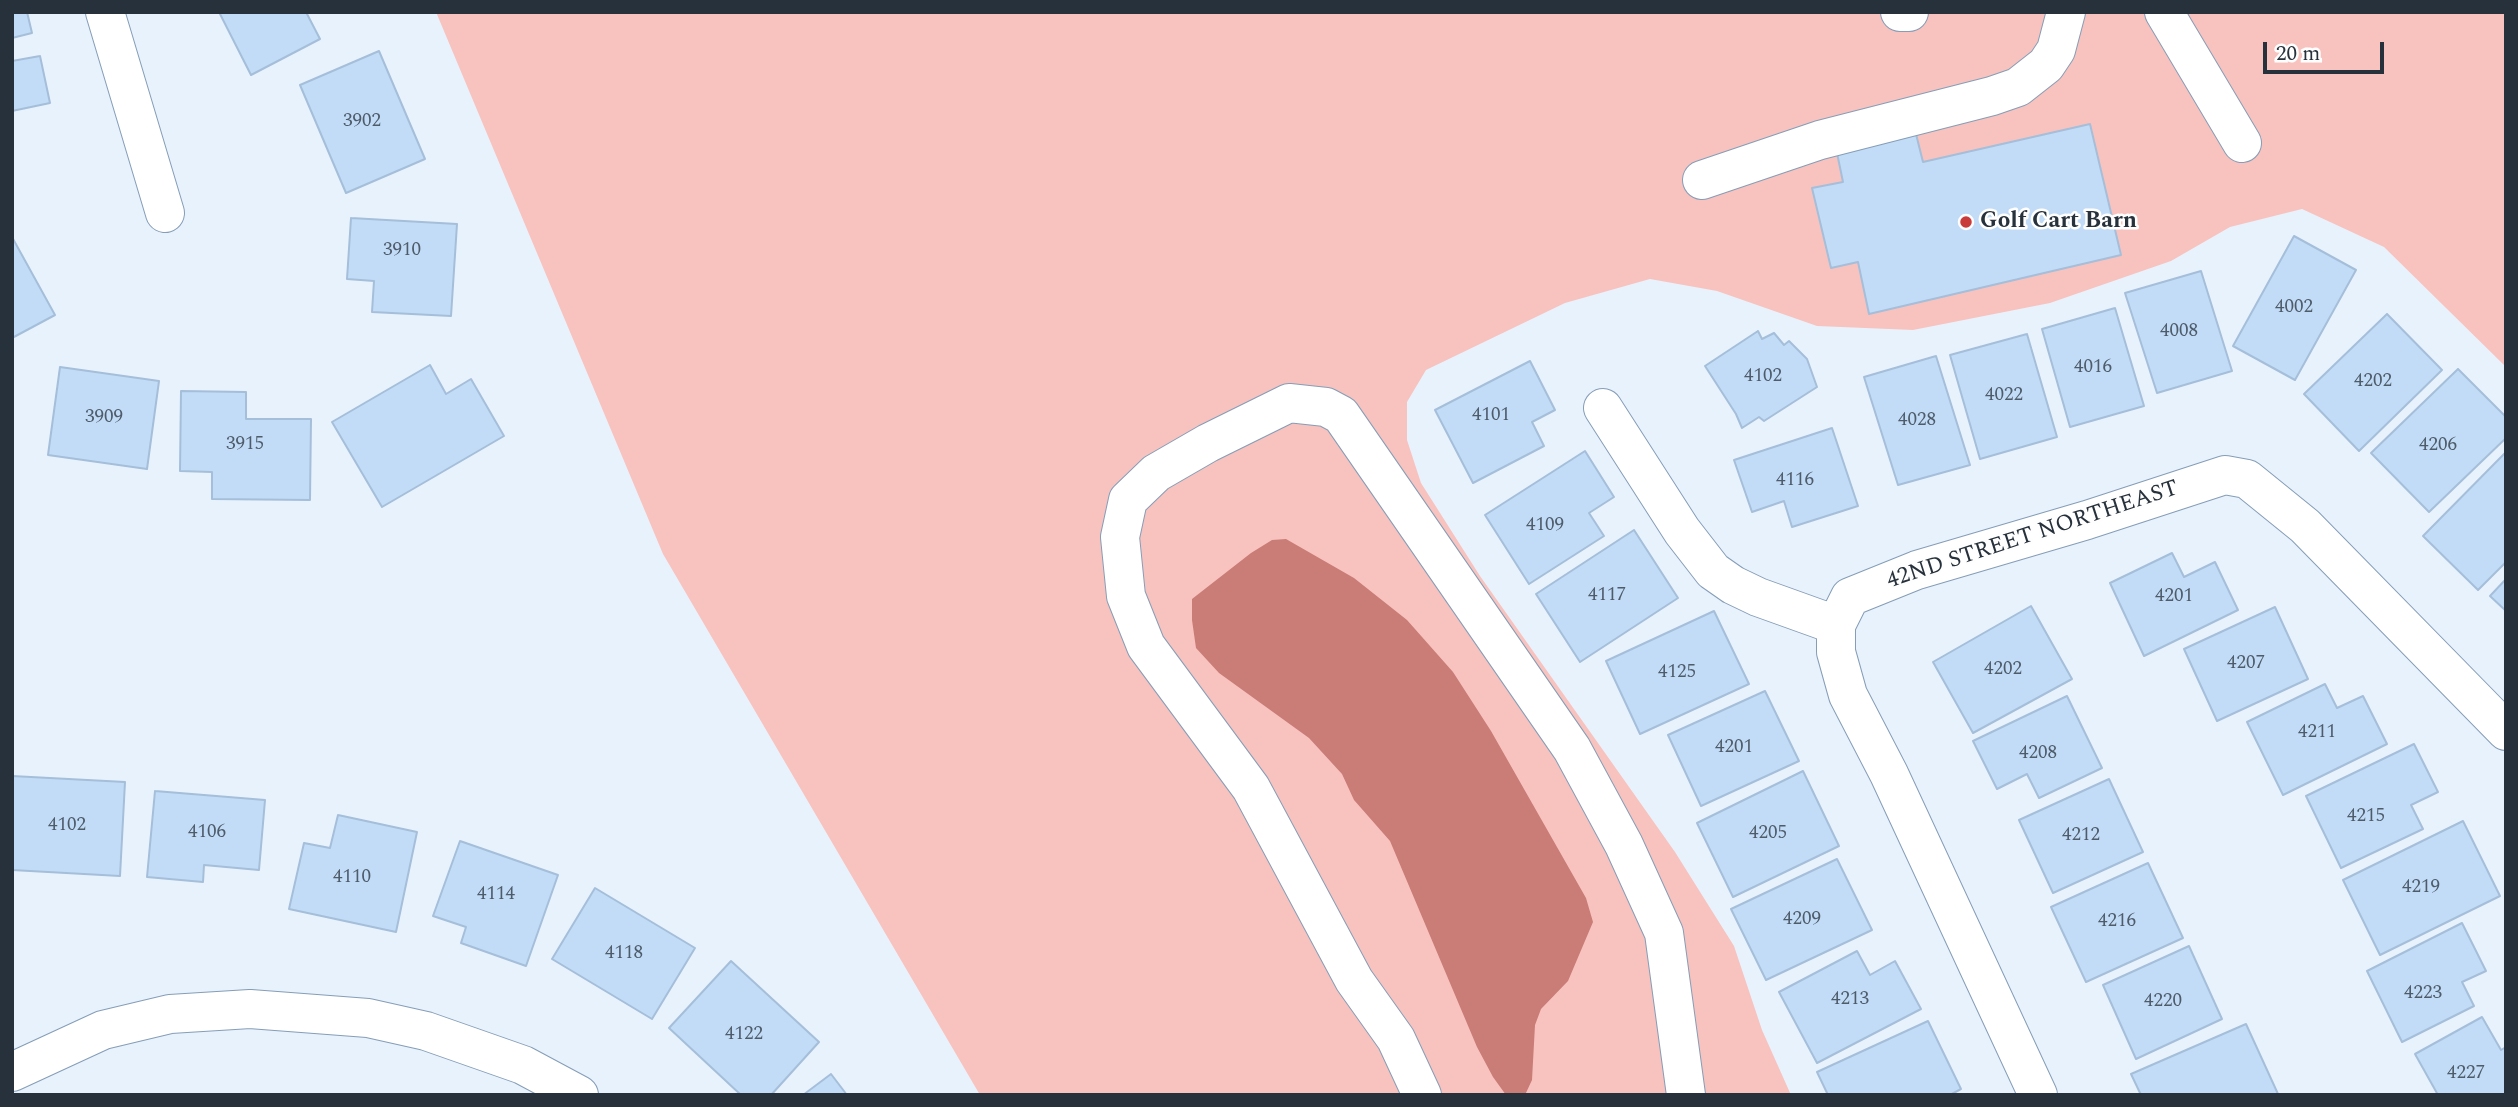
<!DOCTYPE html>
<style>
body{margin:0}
#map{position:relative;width:2518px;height:1107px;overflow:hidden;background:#e8f2fd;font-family:Spectral,serif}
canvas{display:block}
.frame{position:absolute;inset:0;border:14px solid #27313b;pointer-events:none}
.scale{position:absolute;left:2263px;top:42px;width:121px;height:32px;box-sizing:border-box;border:4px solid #27313b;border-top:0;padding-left:9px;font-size:21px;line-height:24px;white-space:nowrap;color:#27313b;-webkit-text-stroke:5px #fefefe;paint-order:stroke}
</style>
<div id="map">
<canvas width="2518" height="1107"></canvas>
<div class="frame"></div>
<div class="scale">20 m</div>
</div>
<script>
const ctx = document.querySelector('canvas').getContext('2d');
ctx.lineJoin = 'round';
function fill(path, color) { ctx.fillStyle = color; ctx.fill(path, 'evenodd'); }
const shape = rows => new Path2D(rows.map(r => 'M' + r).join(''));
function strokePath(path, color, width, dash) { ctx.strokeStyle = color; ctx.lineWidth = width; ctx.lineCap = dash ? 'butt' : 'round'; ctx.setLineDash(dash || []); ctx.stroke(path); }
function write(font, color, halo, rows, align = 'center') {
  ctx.font = font + ' Spectral,serif'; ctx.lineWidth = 5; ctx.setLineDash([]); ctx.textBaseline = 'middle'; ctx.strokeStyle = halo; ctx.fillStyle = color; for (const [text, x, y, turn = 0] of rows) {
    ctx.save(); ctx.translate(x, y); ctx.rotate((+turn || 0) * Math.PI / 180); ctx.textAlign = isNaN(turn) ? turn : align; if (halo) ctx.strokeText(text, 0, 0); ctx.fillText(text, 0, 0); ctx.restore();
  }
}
fill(shape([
 [436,12,2506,12,2506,367,2384,247,2302,209,2230,227,2171,261,2050,303,1913,330,1817,326,1717,291,1650,279,1565,303,1426,370,1407,402,1407,440,1421,483,1480,576,1675,852,1734,946,1762,1030,1791,1095,980,1095,663,554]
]), '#f8c3be');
fill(shape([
 [1286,539,1354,578,1407,620,1453,672,1491,731,1586,898,1593,922,1568,981,1541,1009,1535,1025,1532,1080,1525,1095,1506,1095,1493,1077,1477,1047,1390,841,1354,800,1342,774,1309,738,1219,673,1196,648,1192,620,1192,599,1251,553,1272,540]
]), '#ca7c77');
const building = shape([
 [12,12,27,12,32,33,12,38,12,12],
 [219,12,306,12,320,39,251,75,219,12],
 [379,51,425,159,346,193,300,85,379,51],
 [40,56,50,103,12,111,12,61,40,56],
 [2090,124,2121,255,1869,314,1858,262,1831,268,1812,188,1843,182,1837,153,1916,134,1923,162,2090,124],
 [351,218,457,224,451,316,372,312,374,281,347,279,351,218],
 [2294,236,2356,270,2295,380,2233,346,2294,236],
 [12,237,55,315,12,338,12,237],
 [2201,271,2232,371,2157,393,2125,293,2201,271],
 [2115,308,2144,406,2070,427,2042,329,2115,308],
 [2387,314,2442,370,2359,451,2304,394,2387,314],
 [1758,331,1762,339,1774,333,1784,345,1789,341,1807,359,1817,387,1764,421,1759,417,1742,428,1736,414,1705,366,1758,331],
 [2027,334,2057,437,1980,459,1950,355,2027,334],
 [1936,356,1970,465,1898,485,1864,377,1936,356],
 [1530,361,1555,410,1532,422,1544,446,1473,483,1435,410,1530,361],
 [430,365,446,394,471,379,504,436,382,507,332,422,430,365],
 [60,367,159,381,147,469,48,455,60,367],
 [2458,369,2506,417,2506,438,2429,512,2371,453,2458,369],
 [181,391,246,392,246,419,311,419,310,500,212,499,212,472,180,471,181,391],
 [1832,428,1858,506,1792,527,1784,501,1752,512,1734,460,1832,428],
 [1585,451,1614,497,1589,513,1604,536,1529,584,1485,515,1585,451],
 [2505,453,2506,562,2478,590,2423,536,2505,453],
 [1634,530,1678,598,1580,662,1536,594,1634,530],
 [2172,553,2184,577,2215,562,2238,610,2144,656,2110,583,2172,553],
 [2506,579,2506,611,2490,596,2506,579],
 [2031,606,2072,679,1973,733,1933,662,2031,606],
 [2275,607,2308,679,2217,721,2184,649,2275,607],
 [1714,611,1749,684,1640,734,1606,661,1714,611],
 [2325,684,2337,708,2363,696,2387,744,2283,795,2247,722,2325,684],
 [1765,691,1799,761,1701,806,1668,735,1765,691],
 [2067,696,2102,768,2039,798,2027,774,1997,789,1973,741,2067,696],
 [2414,744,2438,792,2411,805,2423,829,2341,868,2306,796,2414,744],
 [1803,771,1839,846,1733,897,1697,823,1803,771],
 [12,776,125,782,120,876,12,870,12,776],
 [2109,779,2143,852,2053,893,2019,820,2109,779],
 [155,791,265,800,259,870,204,865,203,882,147,877,155,791],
 [338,815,417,832,396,932,289,909,304,843,330,848,338,815],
 [2463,821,2500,896,2380,955,2343,880,2463,821],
 [460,841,558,875,526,966,461,943,466,927,433,916,460,841],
 [1837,859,1872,930,1766,980,1731,909,1837,859],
 [2148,863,2183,938,2086,982,2051,907,2148,863],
 [595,888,695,948,652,1019,552,959,595,888],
 [2462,923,2486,971,2462,982,2474,1006,2402,1042,2367,971,2462,923],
 [2189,946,2222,1019,2136,1059,2103,985,2189,946],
 [1857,951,1870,975,1895,961,1921,1009,1817,1063,1779,992,1857,951],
 [731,961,819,1042,771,1095,741,1095,669,1028,731,961],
 [2482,1017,2501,1050,2506,1047,2506,1095,2438,1095,2415,1054,2482,1017],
 [1928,1021,1961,1089,1950,1095,1828,1095,1817,1072,1928,1021],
 [2246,1024,2278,1094,2141,1095,2131,1074,2246,1024],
 [831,1074,847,1095,803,1095,831,1074]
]);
fill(building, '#c2dcf7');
strokePath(building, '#a5bed9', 2);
const minor = shape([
 [105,12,165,213],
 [1900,12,1909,12],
 [2164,12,2242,143],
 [1702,180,1820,140,1992,96,2018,87,2046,65,2056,50,2066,12],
 [1603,408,1682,531,1713,571,1733,585,1758,597,1836,625],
 [12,1072,103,1030,170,1014,250,1009,368,1018,426,1031,523,1065,579,1095],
 [1422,1095,1396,1039,1354,980,1251,788,1146,646,1126,596,1120,537,1128,500,1156,473,1208,443,1289,403,1326,407,1341,415,1572,749,1624,845,1664,933,1686,1095],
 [2038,1095,1889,774,1848,695,1836,652,1836,625,1850,597,1917,570,2087,520,2225,475,2247,479,2305,526,2506,731]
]);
strokePath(minor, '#859db7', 40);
strokePath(minor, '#fff', 38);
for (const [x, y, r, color] of [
 [1966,222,7,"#c93a3b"]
]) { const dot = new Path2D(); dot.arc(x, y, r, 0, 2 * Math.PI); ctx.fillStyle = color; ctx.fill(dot); strokePath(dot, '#fefefe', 2.5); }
write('19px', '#4e5c6a', null, [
 ["3902",362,122],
 ["3910",402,251],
 ["4002",2294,308],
 ["4008",2179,332],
 ["4016",2093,368],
 ["4102",1763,377],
 ["4202",2373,382],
 ["4022",2004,396],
 ["4101",1491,416],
 ["3909",104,418],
 ["4028",1917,421],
 ["3915",245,445],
 ["4206",2438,446],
 ["4116",1795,481],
 ["4109",1545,526],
 ["4117",1607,596],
 ["4201",2174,597],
 ["4207",2246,664],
 ["4202",2003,670],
 ["4125",1677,673],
 ["4211",2317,733],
 ["4201",1734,748],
 ["4208",2038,754],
 ["4215",2366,817],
 ["4102",67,826],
 ["4106",207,833],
 ["4205",1768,834],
 ["4212",2081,836],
 ["4110",352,878],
 ["4219",2421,888],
 ["4114",496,895],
 ["4209",1802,920],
 ["4216",2117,922],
 ["4118",624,954],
 ["4223",2423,994],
 ["4213",1850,1000],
 ["4220",2163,1002],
 ["4122",744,1035],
 ["4227",2466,1074]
]);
write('bold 23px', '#27313b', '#fefefe', [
 ["Golf Cart Barn",1980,222]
], 'left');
write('23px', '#27313b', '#fefefe', [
 ["42ND STREET NORTHEAST",2033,536,-18]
]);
</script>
